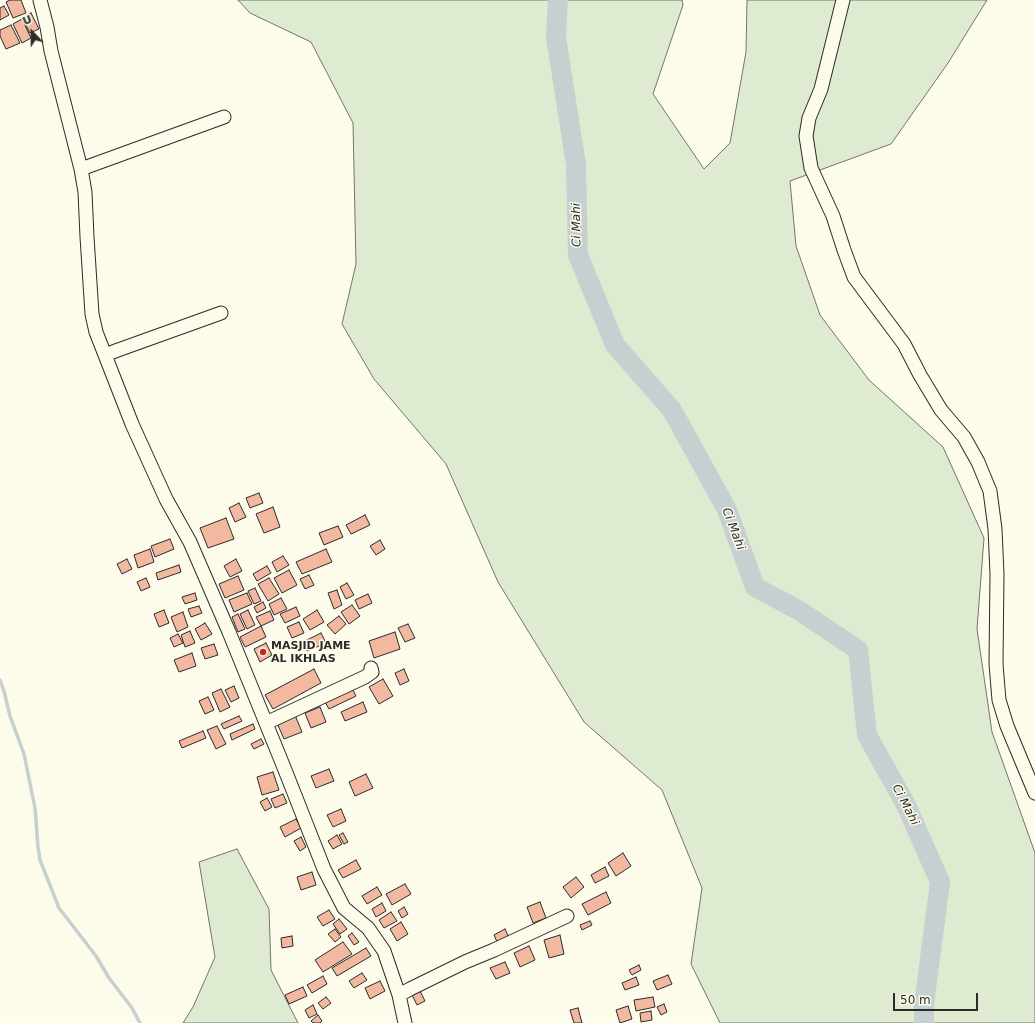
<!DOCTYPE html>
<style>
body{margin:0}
#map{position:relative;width:1035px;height:1023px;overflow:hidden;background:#fdfbea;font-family:"DejaVu Sans",sans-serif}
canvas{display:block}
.north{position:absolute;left:12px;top:12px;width:40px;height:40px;-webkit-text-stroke:3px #fdfbea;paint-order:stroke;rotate:338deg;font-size:11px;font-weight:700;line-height:16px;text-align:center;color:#2b2b2b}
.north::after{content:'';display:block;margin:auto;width:14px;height:18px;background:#2b2b2b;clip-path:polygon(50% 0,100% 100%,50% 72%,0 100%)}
.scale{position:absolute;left:893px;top:993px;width:85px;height:18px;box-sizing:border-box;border:2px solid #2b2b2b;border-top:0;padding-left:5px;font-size:12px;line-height:14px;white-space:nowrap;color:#2b2b2b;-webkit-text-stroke:3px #fdfbea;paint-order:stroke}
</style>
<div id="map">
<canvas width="1035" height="1023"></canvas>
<div class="north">U</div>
<div class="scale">50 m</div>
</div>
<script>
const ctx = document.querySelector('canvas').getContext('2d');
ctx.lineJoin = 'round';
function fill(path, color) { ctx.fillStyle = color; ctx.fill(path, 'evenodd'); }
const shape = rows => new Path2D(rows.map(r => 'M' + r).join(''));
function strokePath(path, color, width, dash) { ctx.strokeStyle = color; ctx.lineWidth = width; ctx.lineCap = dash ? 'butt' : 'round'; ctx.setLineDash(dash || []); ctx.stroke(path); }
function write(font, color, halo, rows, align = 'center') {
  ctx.font = font + ' "DejaVu Sans",sans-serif'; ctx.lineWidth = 3; ctx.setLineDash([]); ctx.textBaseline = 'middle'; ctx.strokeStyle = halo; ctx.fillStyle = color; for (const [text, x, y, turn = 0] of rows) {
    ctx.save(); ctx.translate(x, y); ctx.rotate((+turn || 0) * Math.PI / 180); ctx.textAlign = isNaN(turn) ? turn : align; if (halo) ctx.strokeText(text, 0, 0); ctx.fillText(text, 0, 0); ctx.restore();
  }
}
const green = shape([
 [238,0,682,0,683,5,653,94,704,169,730,143,746,52,747,0,987,0,948,63,891,144,790,181,796,246,820,315,869,380,943,447,984,538,977,629,992,732,1035,853,1035,1023,720,1023,691,964,702,888,662,790,584,722,498,582,446,464,374,379,342,324,356,264,353,123,311,42,250,13,238,0],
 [237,849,269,909,271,970,298,1023,183,1023,193,1007,215,957,199,862,237,849]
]);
fill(green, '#deebd1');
strokePath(green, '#74746e', 1);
strokePath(shape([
 [0,680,4,691,10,716,24,754,35,808,38,847,40,860,59,908,96,956,109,978,132,1008,140,1023]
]), '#c7d0d0', 3.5);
strokePath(shape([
 [558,0,556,37,576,165,578,255,615,345,672,410,727,510,755,587,800,611,858,650,867,735,906,805,940,882,924,1005,924,1023]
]), '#c7d0d0', 20);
const building = shape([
 [10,0,21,0,26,13,13,18,6,2,10,0],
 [4,6,9,15,0,20,0,8,4,6],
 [31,13,39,29,30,33,22,18,31,13],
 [22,19,31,38,22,43,13,24,22,19],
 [11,25,20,43,6,49,0,36,0,30,11,25],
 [259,493,263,503,250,508,246,498,259,493],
 [239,503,246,517,235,522,229,508,239,503],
 [273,507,280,527,264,533,256,514,273,507],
 [365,515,370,525,351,534,346,525,365,515],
 [226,518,234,539,208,548,200,528,226,518],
 [338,526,343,537,324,545,319,533,338,526],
 [170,539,174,549,155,557,151,546,170,539],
 [380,540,385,549,376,555,370,546,380,540],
 [150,549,154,562,138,568,134,555,150,549],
 [326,549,332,562,302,574,296,562,326,549],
 [283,556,289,565,277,572,272,562,283,556],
 [127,559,132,569,122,574,117,564,127,559],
 [236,559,242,571,230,577,224,566,236,559],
 [179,565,181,572,158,580,156,573,179,565],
 [267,566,271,573,257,581,253,574,267,566],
 [289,570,297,585,282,593,274,578,289,570],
 [309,575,314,585,305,589,300,579,309,575],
 [238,576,244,590,225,598,219,584,238,576],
 [146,578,150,587,141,591,137,582,146,578],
 [269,578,279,594,268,601,258,584,269,578],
 [347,583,354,595,346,599,340,587,347,583],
 [255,588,261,601,254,604,248,591,255,588],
 [337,590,342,605,334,609,328,593,337,590],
 [195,593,197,600,185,604,182,597,195,593],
 [247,593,252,604,234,612,229,600,247,593],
 [368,594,372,603,359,609,355,600,368,594],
 [281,598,287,609,274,615,269,604,281,598],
 [263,602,266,608,257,613,254,607,263,602],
 [352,605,360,616,349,624,341,612,352,605],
 [199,606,202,613,191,617,188,609,199,606],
 [296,607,300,616,285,623,280,614,296,607],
 [164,610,169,623,159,627,154,614,164,610],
 [248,610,255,625,247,629,240,614,248,610],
 [317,610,324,622,310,630,303,619,317,610],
 [270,611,274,620,261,626,256,617,270,611],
 [183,612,188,627,177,632,171,617,183,612],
 [238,614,245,629,238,632,232,617,238,614],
 [339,616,346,624,335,634,327,625,339,616],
 [299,622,304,633,292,638,287,627,299,622],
 [205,623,212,634,201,640,195,629,205,623],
 [408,624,415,638,405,642,398,628,408,624],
 [261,626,266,637,245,647,240,637,261,626],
 [190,631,195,643,185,647,181,635,190,631],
 [395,632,400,649,374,658,369,641,395,632],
 [321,633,326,643,307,651,303,642,321,633],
 [178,634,183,643,174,647,170,638,178,634],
 [266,643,272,655,260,662,254,649,266,643],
 [214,644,218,655,205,659,201,648,214,644],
 [192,653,196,666,179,672,174,660,192,653],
 [314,669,321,683,273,709,265,695,314,669],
 [404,669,409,681,400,685,395,673,404,669],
 [383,679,393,696,379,704,369,687,383,679],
 [234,686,239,698,231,702,225,690,234,686],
 [351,686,356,696,329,709,324,700,351,686],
 [221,689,230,707,220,712,212,693,221,689],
 [208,697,214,710,205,714,199,701,208,697],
 [363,702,367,712,345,721,341,712,363,702],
 [320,707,326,722,311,728,305,713,320,707],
 [295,715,302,732,284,739,277,723,295,715],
 [239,716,242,721,224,729,221,724,239,716],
 [253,724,255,729,232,740,230,734,253,724],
 [217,726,226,744,216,749,207,730,217,726],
 [203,731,206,738,182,748,179,741,203,731],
 [261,739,264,744,254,749,251,744,261,739],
 [329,769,334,781,316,788,311,776,329,769],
 [273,772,279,790,262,795,257,777,273,772],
 [366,774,373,788,355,796,349,782,366,774],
 [283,794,287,803,275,808,271,799,283,794],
 [267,798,272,807,265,811,260,802,267,798],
 [341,809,346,821,333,827,327,815,341,809],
 [296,819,301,828,285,837,280,827,296,819],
 [343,833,348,842,344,844,339,835,343,833],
 [337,835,342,844,333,849,328,841,337,835],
 [301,837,306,847,300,851,294,841,301,837],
 [623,853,631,866,616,876,608,863,623,853],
 [356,860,361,869,343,878,338,870,356,860],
 [605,867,609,876,595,883,591,875,605,867],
 [312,872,316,885,301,890,297,877,312,872],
 [576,877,584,887,571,898,563,887,576,877],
 [405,884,411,894,392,905,386,894,405,884],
 [377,887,382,895,367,904,362,896,377,887],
 [606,892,611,903,588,915,582,904,606,892],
 [540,902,546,918,533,923,527,907,540,902],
 [382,903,386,911,376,917,372,909,382,903],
 [404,907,408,914,402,918,398,911,404,907],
 [329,910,335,919,323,926,317,917,329,910],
 [391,912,397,921,384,928,379,920,391,912],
 [339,919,347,929,340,934,333,924,339,919],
 [590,921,592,925,582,930,580,925,590,921],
 [401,922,408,934,397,941,390,929,401,922],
 [335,929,341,937,335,942,328,934,335,929],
 [505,929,509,938,498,944,494,935,505,929],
 [352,933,359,942,354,945,348,936,352,933],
 [560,935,564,954,549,958,544,940,560,935],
 [292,936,293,946,282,948,281,938,292,936],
 [343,942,352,954,323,972,315,960,343,942],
 [529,946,535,960,520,967,514,953,529,946],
 [366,948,371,956,337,976,332,968,366,948],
 [505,962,510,973,496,979,490,968,505,962],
 [639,965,641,970,632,975,629,970,639,965],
 [362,973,367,980,354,988,349,981,362,973],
 [668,975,672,984,657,990,653,981,668,975],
 [323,976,327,984,312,993,307,985,323,976],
 [636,977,639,985,625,990,622,983,636,977],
 [380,981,385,991,370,999,365,988,380,981],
 [303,987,307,996,289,1004,285,995,303,987],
 [420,991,425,1001,417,1005,412,995,420,991],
 [326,997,331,1003,323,1009,318,1003,326,997],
 [653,997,655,1007,636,1011,634,1000,653,997],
 [664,1004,667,1012,661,1015,657,1007,664,1004],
 [313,1005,317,1014,309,1018,305,1010,313,1005],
 [628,1006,632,1019,620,1023,616,1010,628,1006],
 [578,1008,582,1023,574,1023,570,1010,578,1008],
 [651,1011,652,1020,641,1022,640,1013,651,1011],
 [318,1015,322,1021,320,1023,313,1023,311,1021,318,1015]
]);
fill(building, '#f2b8a0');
strokePath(building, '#2b2b2b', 1);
const minor = shape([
 [40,0,47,27,51,51,81,169,85,192,87,237,92,314,96,332,132,424,166,499,190,542,229,632,285,770,324,869,344,908,368,928,384,951,399,995,405,1023],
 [843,0,821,89,809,118,806,136,811,168,833,216,844,250,854,277,904,344,920,375,941,410,964,437,978,462,990,491,995,529,997,574,996,664,999,700,1007,726,1035,793],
 [81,169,224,117],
 [105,355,118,350,221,313],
 [266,723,365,677,372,672,371,668],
 [399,995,410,989,465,962,494,950,567,916]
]);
strokePath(minor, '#2b2b2b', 15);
strokePath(minor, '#fdfbea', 13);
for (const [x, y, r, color] of [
 [263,652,4,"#c62828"]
]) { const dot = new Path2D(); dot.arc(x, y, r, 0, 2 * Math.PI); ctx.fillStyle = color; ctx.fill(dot); strokePath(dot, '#fdfbea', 1.5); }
write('bold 11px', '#2b2b2b', '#fdfbea', [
 ["MASJID JAME",271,646],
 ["AL IKHLAS",271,659]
], 'left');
write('italic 12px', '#2b2b2b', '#fdfbea', [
 ["Ci Mahi",577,225,-91],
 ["Ci Mahi",733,529,69],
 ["Ci Mahi",905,805,63]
]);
</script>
